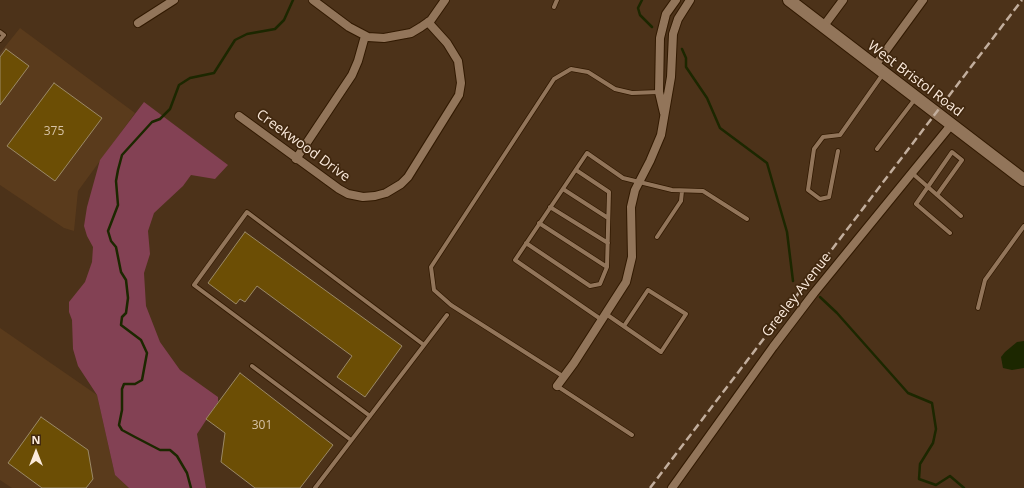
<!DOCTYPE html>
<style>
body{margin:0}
#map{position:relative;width:1024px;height:488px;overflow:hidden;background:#4c3219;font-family:"Open Sans",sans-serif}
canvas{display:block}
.north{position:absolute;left:16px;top:432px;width:40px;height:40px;-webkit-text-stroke:3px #41280f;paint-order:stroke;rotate:0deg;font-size:11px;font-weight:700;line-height:16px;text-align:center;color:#fbeadc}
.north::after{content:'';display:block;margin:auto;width:14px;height:18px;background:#fbeadc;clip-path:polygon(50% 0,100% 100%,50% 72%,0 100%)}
</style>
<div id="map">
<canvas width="1024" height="488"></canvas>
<div class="north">N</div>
</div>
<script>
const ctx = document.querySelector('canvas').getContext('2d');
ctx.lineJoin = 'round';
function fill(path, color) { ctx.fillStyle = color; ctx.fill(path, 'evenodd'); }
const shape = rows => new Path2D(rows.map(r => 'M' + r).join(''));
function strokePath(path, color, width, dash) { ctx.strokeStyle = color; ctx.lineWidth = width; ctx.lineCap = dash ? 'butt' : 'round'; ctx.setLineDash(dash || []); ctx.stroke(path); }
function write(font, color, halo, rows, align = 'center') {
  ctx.font = font + ' "Open Sans",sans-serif'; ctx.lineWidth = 3.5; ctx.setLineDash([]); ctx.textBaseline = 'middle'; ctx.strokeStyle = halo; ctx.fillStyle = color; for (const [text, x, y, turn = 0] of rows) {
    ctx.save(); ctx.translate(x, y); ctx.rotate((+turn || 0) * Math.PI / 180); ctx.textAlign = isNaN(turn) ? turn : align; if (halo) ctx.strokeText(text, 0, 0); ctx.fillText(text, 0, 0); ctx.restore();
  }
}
fill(shape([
 [20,28,135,113,78,191,74,231,64,228,0,185,0,53],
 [0,328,97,395,115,475,129,488,12,488,0,480]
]), '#5a3b1c');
fill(shape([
 [144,102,228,165,215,179,191,175,183,186,154,213,148,231,150,254,144,273,146,306,160,342,180,370,218,397,218,402,197,434,206,488,129,488,115,475,97,395,78,366,73,349,72,320,69,312,69,302,85,282,92,262,93,247,87,236,84,226,87,207,100,160]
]), '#834154');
fill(shape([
 [1024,341,1024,368,1012,370,1003,368,1001,357,1005,352,1017,342]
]), '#1c2700');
strokePath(shape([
 [642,0,638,8,640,15,652,27],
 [682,49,686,58,686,67,707,98,720,128,767,163,787,232,793,281],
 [820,297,837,313,908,393,932,403,936,429,933,443,920,464,919,479,936,485,950,476,964,488],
 [191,488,187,473,177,456,170,450,160,450,135,437,122,430,119,425,122,410,122,389,124,384,135,384,142,380,147,353,141,340,121,325,122,317,126,313,128,298,126,280,121,272,116,247,111,241,108,231,118,205,116,181,118,170,122,155,152,122,160,119,170,109,179,85,190,78,214,73,235,40,247,34,275,29,284,20,293,0]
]), '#1c2700', 2.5);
const building = shape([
 [6,49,29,66,0,105,0,57,6,49],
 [54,83,102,118,55,181,7,146,54,83],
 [245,232,402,346,365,397,337,377,352,356,257,286,245,302,240,299,236,304,208,283,245,232],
 [240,373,333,445,300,488,255,488,221,462,225,433,206,419,240,373],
 [41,417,88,450,93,479,86,488,42,488,8,463,41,417]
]);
fill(building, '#6c4e05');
strokePath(building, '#9b8967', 1);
const service = shape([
 [554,7,557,0],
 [0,32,4,35,0,40],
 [877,149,915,99],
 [838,151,829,197,820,199,808,190,814,149,823,137,840,135,883,74],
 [912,173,961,216],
 [563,189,608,218],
 [937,195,962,160,952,152,916,204,950,233],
 [550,207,608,243],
 [539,223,607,267],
 [657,237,681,201,682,191],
 [526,243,590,286,600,284,607,267,609,192,576,170],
 [978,308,985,280,1024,226],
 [606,314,661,352,686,314,648,290,624,326],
 [602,320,515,260,587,153,623,178,672,190,703,191,747,219],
 [252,366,351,440],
 [564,377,451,305,434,290,431,267,554,79,571,69,588,72,615,89,632,93,659,92],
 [557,386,632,435],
 [370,416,194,285,247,212,424,345],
 [315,488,447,315]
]);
const minor = shape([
 [313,0,349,27,368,37,384,38,411,33,421,27,431,20,445,0],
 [138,23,174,0],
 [823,27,843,0],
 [874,67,923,0],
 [664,113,659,92,660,38,666,14,676,0],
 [239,116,339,189,348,194,363,197,375,196,386,193,401,184,408,177,459,95,461,83,458,61,447,43,428,22],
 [296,159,352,75,358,61,365,36],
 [557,386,574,363,626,282,632,257,631,207,635,190,650,161,661,135,671,77,673,34,678,19,690,0],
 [672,488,773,347,814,293,951,125]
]);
const secondary = shape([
 [789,0,1024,180]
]);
strokePath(service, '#311901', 5.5);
strokePath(minor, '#311901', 10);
strokePath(secondary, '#311901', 14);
strokePath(service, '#92755a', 4);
strokePath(minor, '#92755a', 8);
strokePath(secondary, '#92755a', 12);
strokePath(shape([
 [650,488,1022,0]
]), '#c2ae9d', 2.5, [8, 4]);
write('12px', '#d7c3a6', null, [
 ["375",54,132],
 ["301",262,426]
]);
write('14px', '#fbeadc', '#41280f', [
 ["West Bristol Road",915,79,37],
 ["Creekwood Drive",303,146,36],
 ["Greeley Avenue",797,295,-52]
]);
</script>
